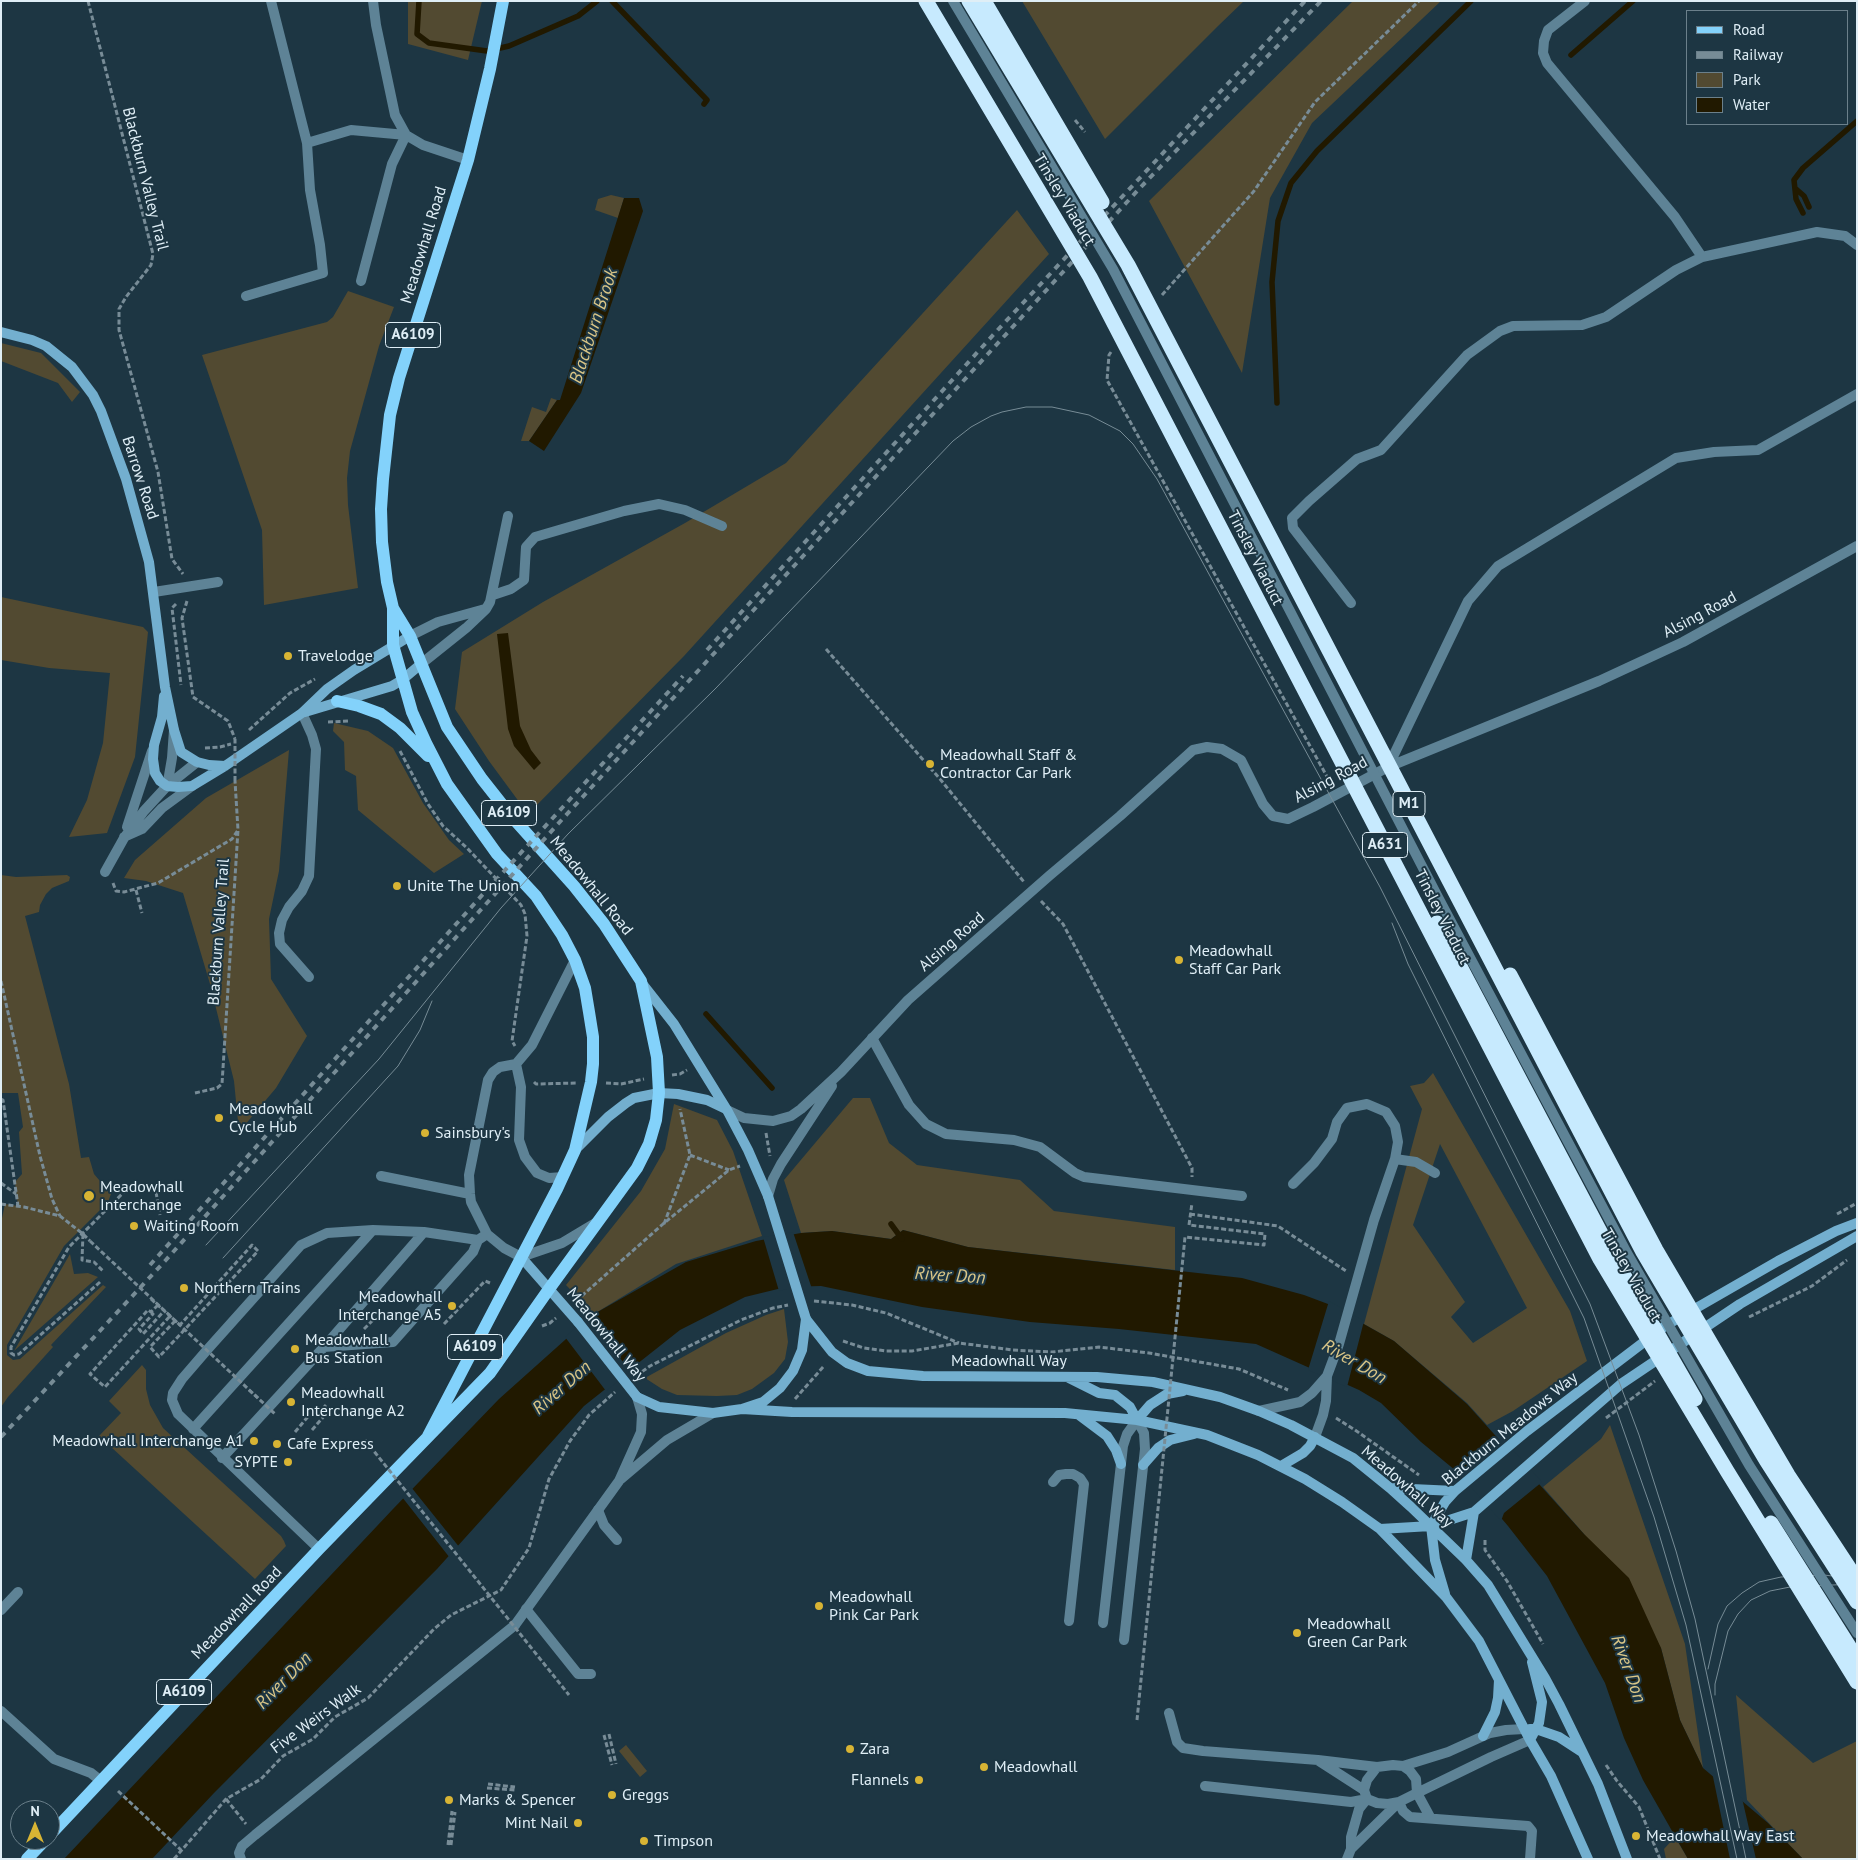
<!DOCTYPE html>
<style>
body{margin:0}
#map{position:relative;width:1858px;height:1860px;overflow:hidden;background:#1d3643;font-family:"PT Sans",sans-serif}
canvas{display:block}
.frame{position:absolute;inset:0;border:2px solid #dfeef6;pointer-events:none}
.legend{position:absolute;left:1686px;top:10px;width:162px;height:115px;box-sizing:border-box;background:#1d3643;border:1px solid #6b808b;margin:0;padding:6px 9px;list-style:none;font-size:15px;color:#dfeef6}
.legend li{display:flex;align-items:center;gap:10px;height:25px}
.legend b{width:25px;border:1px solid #6b808b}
.north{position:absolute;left:10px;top:1800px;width:50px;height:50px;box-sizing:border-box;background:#1d3643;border:1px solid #6b808b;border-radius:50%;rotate:0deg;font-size:14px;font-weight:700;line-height:20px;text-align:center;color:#dfeef6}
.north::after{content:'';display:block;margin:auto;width:18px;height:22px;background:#d8b434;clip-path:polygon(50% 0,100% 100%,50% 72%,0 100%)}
</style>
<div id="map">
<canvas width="1858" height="1860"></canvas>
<div class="frame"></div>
<ul class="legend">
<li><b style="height:6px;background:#83d2fb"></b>Road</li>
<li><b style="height:6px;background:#778c96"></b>Railway</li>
<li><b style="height:14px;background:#524a31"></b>Park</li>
<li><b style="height:14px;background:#211900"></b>Water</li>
</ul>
<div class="north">N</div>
</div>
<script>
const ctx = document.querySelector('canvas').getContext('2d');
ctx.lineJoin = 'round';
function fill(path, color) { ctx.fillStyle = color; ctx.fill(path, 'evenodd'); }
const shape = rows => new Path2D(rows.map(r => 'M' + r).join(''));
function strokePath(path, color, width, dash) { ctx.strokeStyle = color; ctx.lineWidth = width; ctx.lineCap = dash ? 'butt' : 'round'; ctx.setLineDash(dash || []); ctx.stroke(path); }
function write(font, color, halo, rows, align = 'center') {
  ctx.font = font + ' "PT Sans",sans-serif'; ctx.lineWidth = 4; ctx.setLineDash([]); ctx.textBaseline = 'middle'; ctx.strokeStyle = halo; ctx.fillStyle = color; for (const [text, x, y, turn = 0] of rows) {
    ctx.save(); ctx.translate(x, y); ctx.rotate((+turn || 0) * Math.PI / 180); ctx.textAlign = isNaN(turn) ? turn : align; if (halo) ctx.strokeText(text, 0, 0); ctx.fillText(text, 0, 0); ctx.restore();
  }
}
fill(shape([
 [408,1,482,1,468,60,408,44],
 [1022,1,1244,1,1218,26,1105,139],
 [1353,1,1441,1,1312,123,1270,198,1242,373,1149,201],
 [611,195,624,198,618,218,595,210,598,199],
 [1017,210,1049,254,684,656,528,814,489,761,455,709,462,652,543,602,685,523,786,463],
 [348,291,394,307,379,346,350,451,347,478,348,505,358,588,264,605,262,530,202,355,327,322,333,317],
 [1,343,41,353,80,392,72,402,58,383,1,361],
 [551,398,557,400,529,441,521,441,532,407,546,412],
 [1,597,143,627,148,632,135,757,107,833,69,837,87,800,103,743,110,673,49,668,1,660],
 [334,723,368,731,393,748,423,803,449,840,464,854,434,873,358,810,356,776,345,770,344,742,333,731],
 [289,750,279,871,269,919,271,979,307,1036,276,1088,239,1132,234,1081,210,984,183,893,146,881,124,878,135,860,206,798],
 [1,875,16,877,67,875,70,877,69,881,52,888,46,894,40,905,39,912,25,916,69,1084,81,1158,89,1157,94,1174,111,1194,108,1202,64,1246,7,1345,7,1355,13,1360,20,1359,103,1285,106,1287,51,1345,53,1347,8,1397,1,1407,1,1223,5,1204,18,1206,15,1182,22,1174,19,1132,23,1127,18,1093,1,1093],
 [1433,1073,1570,1311,1587,1361,1513,1411,1487,1425,1467,1403,1394,1341,1364,1324,1422,1109,1410,1086,1424,1083],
 [1440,1144,1527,1308,1473,1343,1451,1317,1465,1302,1413,1225],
 [853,1098,870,1098,889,1143,917,1165,1020,1180,1054,1211,1175,1227,1175,1270,968,1247,903,1230,891,1239,832,1231,801,1233,784,1180],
 [674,1104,717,1120,733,1151,762,1236,676,1264,594,1314,566,1285,641,1191,665,1149],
 [70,1254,74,1274,88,1273,98,1277,14,1351],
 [784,1309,788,1342,785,1359,774,1373,752,1389,737,1395,717,1396,677,1395,662,1389,645,1378,726,1333,766,1315],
 [142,1365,146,1370,146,1389,150,1405,163,1428,281,1536,284,1541,286,1546,255,1579,99,1436,121,1413,109,1401],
 [1610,1425,1685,1644,1703,1768,1680,1720,1661,1648,1584,1534,1543,1487,1601,1439],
 [1736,1695,1813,1763,1857,1741,1857,1859,1803,1859,1747,1800],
 [626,1745,647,1771,640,1777,619,1751],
 [1675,1837,1688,1859,1666,1859,1664,1849]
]), '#524a31');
fill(shape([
 [624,198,639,198,643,211,581,393,544,451,529,441,557,400,560,400],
 [508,633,520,726,531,750,541,763,534,770,514,746,508,729,497,634],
 [903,1230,968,1247,1242,1278,1304,1295,1328,1304,1394,1341,1467,1404,1584,1534,1629,1578,1661,1648,1680,1720,1703,1768,1768,1823,1803,1859,1688,1859,1643,1780,1624,1738,1605,1683,1547,1576,1508,1526,1473,1485,1421,1442,1381,1403,1359,1390,1256,1344,1119,1329,1030,1322,922,1307,821,1286,786,1287,745,1297,680,1330,584,1406,437,1569,214,1793,152,1859,64,1859,393,1509,499,1399,594,1314,686,1262,756,1241,801,1233,832,1231,891,1239]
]), '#211900');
fill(shape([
 [793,1232,812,1289,787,1289,779,1291,763,1237],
 [1329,1301,1364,1321,1347,1387,1308,1370],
 [588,1317,630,1371,606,1391,565,1337],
 [1502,1438,1542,1482,1504,1513,1501,1521,1471,1487,1451,1470,1465,1467],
 [411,1487,460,1548,450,1558,402,1497],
 [1712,1772,1742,1798,1756,1859,1730,1859]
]), '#1d3643');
strokePath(shape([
 [419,1,417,34,429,43,487,51,509,46,578,16,597,1],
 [612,1,707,100,704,104],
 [1571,55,1633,1],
 [1796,189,1804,196,1809,207],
 [1803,213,1796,199,1794,180,1803,168,1857,121],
 [1277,403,1272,282,1278,221,1291,183,1317,151,1471,1],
 [706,1014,772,1088],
 [891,1224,902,1239]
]), '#211900', 5.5);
strokePath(shape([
 [88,1,153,254,151,265,126,297,119,309,119,330,158,472,172,559,183,574],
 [1075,120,1085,132],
 [1162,295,1254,191,1315,102,1419,1],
 [1111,352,1109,355,1107,380,1330,782],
 [187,601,182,618,193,697,228,721,235,739],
 [176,604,172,608,181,685],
 [826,649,940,779,1024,882],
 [328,722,349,721],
 [249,730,290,693,315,679],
 [205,748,220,747,231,744],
 [400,751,428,804,443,826,467,848,521,905,525,914,527,936,512,1041,515,1046],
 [113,883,116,891,124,892,158,883,232,839,238,830],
 [136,890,142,913],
 [1041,901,1063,924,1192,1168,1192,1177],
 [1,981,40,1156,52,1199,60,1216],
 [672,1075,680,1074,687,1070],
 [534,1082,536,1084,577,1083],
 [606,1083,621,1084,644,1079],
 [195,1093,217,1088,222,1084,238,830,235,781],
 [1,1099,3,1100,18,1206],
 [766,1133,770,1156],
 [690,1155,729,1170],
 [1,1183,16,1194],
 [156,1192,160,1215],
 [1,1204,24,1207,60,1216,83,1234,90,1241],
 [1190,1214,1278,1226,1346,1271],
 [1837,1214,1857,1203],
 [664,1224,690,1155,680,1109],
 [1189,1225,1192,1203],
 [83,1234,82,1260,94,1262,103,1271],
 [100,1282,19,1354,14,1355,11,1353,11,1347,69,1247,129,1187],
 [151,1299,170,1316,180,1325,252,1245,258,1251,159,1357,150,1347,175,1321],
 [576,1301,663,1224,729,1170,740,1166],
 [814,1301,852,1305,886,1313,959,1343],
 [158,1305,151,1312,148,1310,90,1374,105,1387,170,1316],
 [151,1312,153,1314,139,1329,143,1334,164,1311],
 [1749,1317,1812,1286,1847,1260],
 [444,1324,485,1281,490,1283],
 [542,1326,550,1323,556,1318],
 [364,1329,375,1318],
 [843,1341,864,1348,886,1351,912,1351,959,1343,1013,1350,1052,1352,1099,1347,1149,1353,1239,1369,1288,1390],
 [636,1376,650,1366,741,1320,773,1308,788,1305],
 [249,1390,258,1398],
 [795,1399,824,1366],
 [319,1413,326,1405],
 [1336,1418,1355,1430,1419,1475],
 [1606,1418,1655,1381],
 [312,1430,325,1415],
 [295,1432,316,1407],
 [1485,1540,1485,1550,1507,1581,1543,1644],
 [609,1734,616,1764],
 [604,1735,612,1765],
 [1606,1765,1617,1781,1639,1807,1660,1859],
 [488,1784,515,1787],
 [487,1788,515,1790],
 [118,1791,181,1850],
 [226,1799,246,1824],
 [448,1845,452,1811],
 [451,1845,455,1812],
 [174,1859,226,1799,261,1779,283,1756,313,1739,335,1717,368,1698,434,1629,451,1615,501,1590,529,1548,549,1479,570,1441,589,1415,615,1392]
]), '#788c97', 3, [5, 2.5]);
strokePath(shape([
 [271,1,307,143,351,130,406,135,392,164,361,281],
 [373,1,376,25,395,115,406,135,423,145,468,160],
 [1585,1,1548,30,1544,41,1543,53,1547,63,1675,217,1702,257,1817,232,1845,236,1857,245],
 [246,296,323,273,320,245,310,190,307,143],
 [154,592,218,582],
 [493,595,511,589,524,580,526,547,535,537,624,511,659,504,685,510,722,526],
 [1351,603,1293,528,1292,518,1309,501,1357,459,1381,450,1467,355,1500,331,1513,326,1582,325,1606,317,1676,270,1702,257],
 [410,636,438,622,485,609],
 [421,664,466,628,486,609,490,602,508,516],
 [302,713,312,735,316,749,309,876,302,891,289,907,282,920,279,933,280,944,309,977],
 [1388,767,1468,601,1498,566,1676,458,1714,452,1758,450,1857,394],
 [1388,767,1599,681,1683,642,1857,546],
 [575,960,532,1045,516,1064,500,1067,493,1072,488,1080,469,1175,470,1194,471,1202,487,1234,504,1248,521,1257,562,1243,597,1222],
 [872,1038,909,1105,926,1124,946,1134,1014,1140,1040,1147,1075,1173,1084,1177,1242,1196],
 [516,1064,521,1087,519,1140,525,1157,537,1173,549,1178,563,1177],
 [1395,1159,1416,1162,1435,1173],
 [381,1176,470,1194],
 [1293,1184,1314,1163,1332,1139,1337,1122,1347,1108,1367,1104,1386,1112,1395,1126,1398,1142,1395,1159,1374,1220,1339,1344,1327,1376,1326,1401,1323,1415,1315,1437],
 [324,1347,393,1342,473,1252,478,1240,484,1236],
 [1259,1411,1300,1402,1312,1393,1327,1376],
 [193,1429,373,1230],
 [222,1458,324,1347,424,1232],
 [1053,1482,1059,1475,1066,1474,1073,1474,1080,1478,1084,1484,1069,1621],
 [598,1510,604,1525,617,1540],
 [319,1549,178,1414,172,1400,173,1393,182,1379,207,1350,301,1245,327,1233,373,1230,424,1232,478,1240],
 [526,1609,578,1674,591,1674],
 [1,1610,18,1592],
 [1103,1623,1123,1446,1127,1434,1137,1420,1144,1433,1145,1449,1124,1640],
 [1,1711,54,1759,91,1773,101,1781],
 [1169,1713,1177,1742,1183,1748,1203,1751,1318,1760,1377,1767],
 [1319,1761,1364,1790],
 [1403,1766,1448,1752,1490,1733,1506,1730,1524,1729],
 [1205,1786,1351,1802,1367,1799],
 [1430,1817,1417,1793,1416,1779,1410,1771,1403,1766,1393,1765,1377,1767,1367,1780,1364,1790,1367,1799,1377,1803,1388,1804,1399,1802,1417,1793,1491,1757,1530,1740],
 [1351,1849,1351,1837,1359,1809,1367,1799],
 [241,1859,239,1853,242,1846,255,1835,515,1625],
 [1347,1859,1351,1849,1399,1802,1403,1811,1410,1817,1528,1826,1532,1831,1530,1859]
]), '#5e8396', 10);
strokePath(shape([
 [167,787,172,758,174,730],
 [127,827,152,751],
 [124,837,142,829,162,808,192,786],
 [105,872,124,838,144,811,167,786,197,762],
 [727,1110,744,1118,773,1121,791,1116,801,1109,841,1072,908,1000,1049,876,1120,816,1193,750,1207,747,1222,749,1241,760,1263,804,1273,816,1288,819,1313,807,1388,767],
 [768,1196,773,1179,781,1164,832,1086],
 [621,1479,667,1440,713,1413],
 [515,1625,619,1481,641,1432,642,1414,637,1397]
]), '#5e8396', 10);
strokePath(shape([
 [1,332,32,340,46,346,72,367,93,395,101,411,126,479,149,562,165,687,174,730,181,752,197,762,209,765,225,766],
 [164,696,162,717,154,745,153,759,155,773,160,781,167,786,178,787,192,786,225,766,302,713,327,689,354,670,410,636],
 [305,712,392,686,402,680,421,664],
 [641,982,674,1024,727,1110,748,1150,768,1196],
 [575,1150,608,1117,626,1103,634,1098,659,1093,678,1094,707,1100,726,1109],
 [521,1257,578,1322],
 [806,1319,832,1352,847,1363,868,1371,923,1376,1097,1377,1153,1382,1220,1397,1259,1411,1291,1425,1353,1458,1390,1488,1411,1507,1466,1560,1488,1585,1545,1678,1559,1704,1598,1784,1627,1859],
 [1069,1378,1099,1393,1115,1395,1130,1407,1137,1420],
 [637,1397,659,1407,713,1413,742,1409,763,1402,780,1388,793,1371,802,1350,806,1319],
 [742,1409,792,1412,1065,1413,1137,1420,1207,1435,1258,1455,1305,1479,1342,1502,1380,1529,1446,1597,1479,1641,1530,1740,1551,1776,1588,1859],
 [1079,1415,1107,1436,1116,1450,1121,1464],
 [1137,1420,1150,1405,1167,1394,1183,1391],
 [1143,1465,1158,1448,1170,1440,1194,1434],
 [1281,1466,1303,1453,1310,1446,1315,1437],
 [1390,1488,1455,1491],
 [1431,1526,1445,1502,1455,1491,1527,1431,1665,1326,1778,1261,1836,1231,1857,1223],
 [1431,1526,1435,1560,1445,1594],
 [1380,1529,1431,1526,1474,1512,1621,1384,1740,1304,1857,1236],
 [1466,1560,1474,1512],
 [1530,1729,1536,1729,1559,1737,1582,1752],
 [1483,1736,1495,1712,1498,1698,1499,1680],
 [1530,1740,1539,1723,1542,1702,1532,1662]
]), '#73afcf', 10);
strokePath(shape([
 [337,701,359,706,381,714,400,728,428,756],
 [428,1436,557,1189,575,1150,591,1082,593,1064,593,1037,589,1012,585,988,575,960,562,935,536,896,497,854,447,784,426,743,412,712,393,645,393,608,387,582,382,542,381,509,383,479,390,415,399,378,468,160,490,69,503,1],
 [50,1835,319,1549,490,1373,549,1289,637,1168,649,1144,656,1120,659,1093,657,1057,641,981,604,924,574,886,512,817,482,779,447,727,410,636,393,608],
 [27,1859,45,1840]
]), '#83d2fb', 12);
strokePath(shape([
 [1392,923,1408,964,1584,1318,1654,1517,1686,1625,1737,1859],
 [206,1245,379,1059,501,908,568,834,716,688,953,441,971,427,991,416,1002,412,1026,407,1052,407,1089,415,1120,431,1133,444,1157,479,1380,887,1590,1304,1639,1435,1676,1551,1695,1619,1746,1859],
 [223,1258,398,1066,420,1030,432,1001],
 [1708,1669,1718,1624,1727,1606,1742,1593,1759,1582,1781,1577,1824,1575,1857,1579],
 [1715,1695,1715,1684,1728,1631,1738,1614,1751,1600,1770,1591,1790,1587,1854,1584]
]), '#778c96', 1);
strokePath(shape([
 [707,650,994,334,1305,1],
 [150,1265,484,893,683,676],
 [1,1437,165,1261,557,825,1138,190,1321,1]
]), '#778c96', 4, [6, 6]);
strokePath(shape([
 [235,781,235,739],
 [90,1241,275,1414],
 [365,1440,569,1695],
 [1137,1720,1185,1237,1264,1245,1265,1234,1189,1225]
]), '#788c97', 3, [5, 2.5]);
strokePath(shape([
 [953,1,1113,269,1439,899,1627,1253,1749,1465,1857,1633]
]), '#5e8396', 10);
strokePath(shape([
 [768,1196,806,1319],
 [578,1322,637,1397]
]), '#73afcf', 10);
strokePath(shape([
 [926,1,1090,277,1600,1259,1727,1471,1857,1682],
 [969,1,1128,265,1643,1252,1766,1460,1857,1602],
 [984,1,1102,202],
 [1437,923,1615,1260,1695,1399],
 [1510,975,1656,1250,1788,1475,1857,1580],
 [1771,1523,1857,1659]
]), '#c7eafe', 15);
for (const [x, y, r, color] of [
 [288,656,5,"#d8b434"],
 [930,764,5,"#d8b434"],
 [397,886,5,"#d8b434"],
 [1179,960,5,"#d8b434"],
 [219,1118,5,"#d8b434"],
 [425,1133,5,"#d8b434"],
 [89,1196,6,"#d8b434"],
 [134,1226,5,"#d8b434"],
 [184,1288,5,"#d8b434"],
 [452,1306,5,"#d8b434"],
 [295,1349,5,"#d8b434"],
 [291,1402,5,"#d8b434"],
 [254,1441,5,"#d8b434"],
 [277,1444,5,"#d8b434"],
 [288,1462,5,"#d8b434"],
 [819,1606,5,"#d8b434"],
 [1297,1633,5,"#d8b434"],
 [850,1749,5,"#d8b434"],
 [984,1767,5,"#d8b434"],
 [919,1780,5,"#d8b434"],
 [612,1795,5,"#d8b434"],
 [449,1800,5,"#d8b434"],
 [578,1823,5,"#d8b434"],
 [1636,1836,5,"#d8b434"],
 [644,1841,5,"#d8b434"]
]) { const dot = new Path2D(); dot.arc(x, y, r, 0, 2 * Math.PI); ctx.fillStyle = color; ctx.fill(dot); strokePath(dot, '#1d3643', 2); }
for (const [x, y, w] of [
 [413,335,55],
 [1409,804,32],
 [509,813,55],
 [1385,845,45],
 [475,1347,55],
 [184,1692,55]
]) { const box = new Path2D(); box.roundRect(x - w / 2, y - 12.5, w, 25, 4); ctx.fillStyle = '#1d3643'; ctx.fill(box); strokePath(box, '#dfeef6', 1); }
write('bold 15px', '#dfeef6', null, [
 ["A6109",413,335],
 ["M1",1409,804],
 ["A6109",509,813],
 ["A631",1385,845],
 ["A6109",475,1347],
 ["A6109",184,1692]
]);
write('16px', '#dfeef6', '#1d3643', [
 ["Blackburn Valley Trail",145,179,76],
 ["Tinsley Viaduct",1064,200,59],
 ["Meadowhall Road",424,245,-73],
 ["Barrow Road",140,478,72],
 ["Tinsley Viaduct",1255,558,63],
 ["Alsing Road",1700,615,-28],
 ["Alsing Road",1331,780,-28],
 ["Meadowhall Road",591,886,51],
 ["Tinsley Viaduct",1442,917,63],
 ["Blackburn Valley Trail",219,932,-86],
 ["Alsing Road",952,942,-41],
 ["Tinsley Viaduct",1631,1275,60],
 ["Meadowhall Way",606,1335,51],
 ["Meadowhall Way",1009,1361],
 ["Blackburn Meadows Way",1510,1429,-39],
 ["Meadowhall Way",1407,1487,41],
 ["Meadowhall Road",237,1613,-46],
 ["Five Weirs Walk",316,1719,-36]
]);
write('16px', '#dfeef6', '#1d3643', [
 ["Travelodge",298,656],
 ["Meadowhall Staff &",940,755],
 ["Contractor Car Park",940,773],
 ["Unite The Union",407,886],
 ["Meadowhall",1189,951],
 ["Staff Car Park",1189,969],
 ["Meadowhall",229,1109],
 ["Cycle Hub",229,1127],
 ["Sainsbury's",435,1133],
 ["Meadowhall",100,1187],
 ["Interchange",100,1205],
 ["Waiting Room",144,1226],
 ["Northern Trains",194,1288],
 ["Meadowhall",442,1297,"right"],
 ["Interchange A5",442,1315,"right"],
 ["Meadowhall",305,1340],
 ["Bus Station",305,1358],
 ["Meadowhall",301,1393],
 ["Interchange A2",301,1411],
 ["Meadowhall Interchange A1",244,1441,"right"],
 ["Cafe Express",287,1444],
 ["SYPTE",278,1462,"right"],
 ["Meadowhall",829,1597],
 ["Pink Car Park",829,1615],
 ["Meadowhall",1307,1624],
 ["Green Car Park",1307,1642],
 ["Zara",860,1749],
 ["Meadowhall",994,1767],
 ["Flannels",909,1780,"right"],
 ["Greggs",622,1795],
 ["Marks & Spencer",459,1800],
 ["Mint Nail",568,1823,"right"],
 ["Meadowhall Way East",1646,1836],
 ["Timpson",654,1841]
], 'left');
write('italic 18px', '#dac687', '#1d3643', [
 ["Blackburn Brook",594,326,-72],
 ["River Don",950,1276,4],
 ["River Don",1354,1362,30],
 ["River Don",562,1388,-41],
 ["River Don",1628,1669,70],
 ["River Don",284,1681,-46]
]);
</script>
